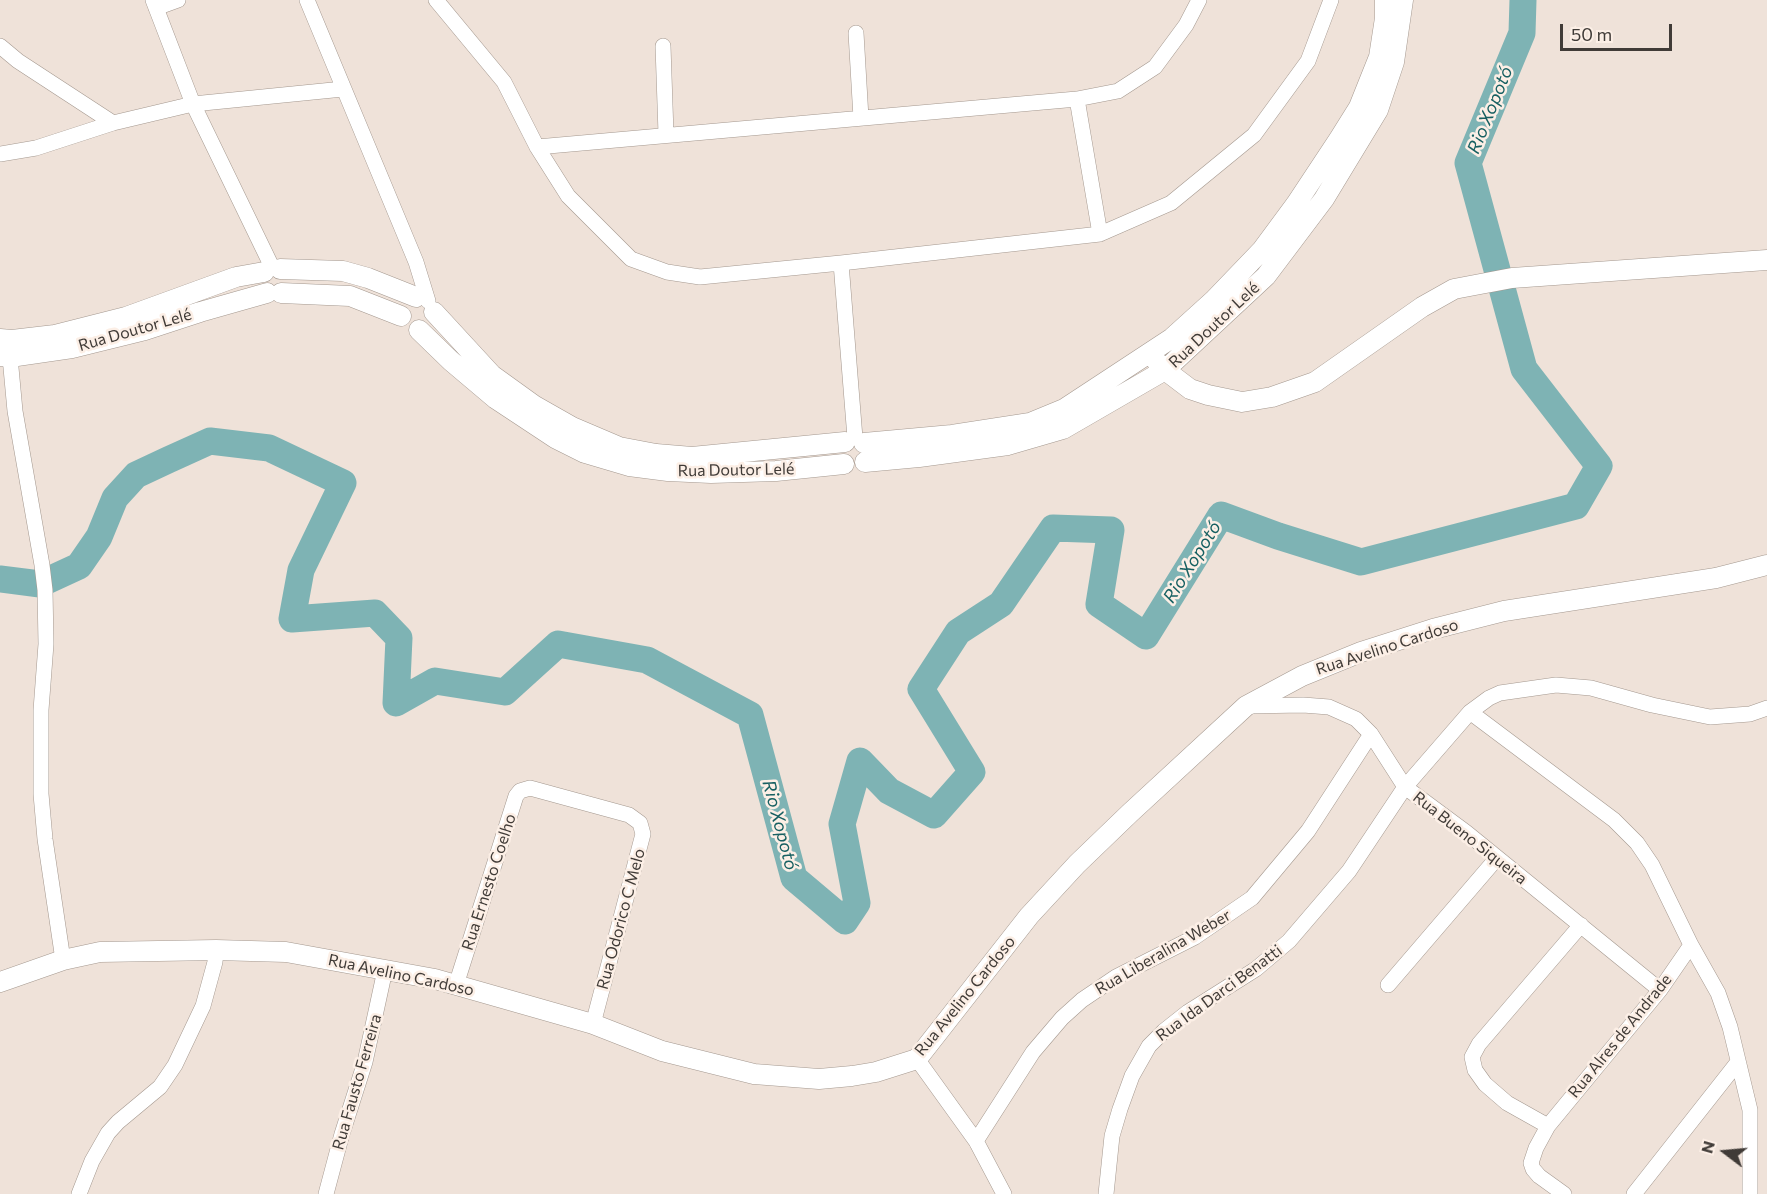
<!DOCTYPE html>
<meta charset="utf-8">
<style>
body{margin:0}
#map{position:relative;width:1767px;height:1194px;overflow:hidden;background:#efe2d9;font-family:Commissioner,sans-serif}
canvas{display:block}
.north{position:absolute;left:1695px;top:1122px;width:60px;height:60px;-webkit-text-stroke:4px #fcefe6;paint-order:stroke;rotate:286deg;font-size:16px;font-weight:700;line-height:24px;text-align:center;color:#403b37}
.north::after{content:'';display:block;margin:auto;width:21px;height:27px;background:#403b37;clip-path:polygon(50% 0,100% 100%,50% 72%,0 100%)}
.scale{position:absolute;left:1560px;top:24px;width:112px;height:27px;box-sizing:border-box;border:3px solid #403b37;border-top:0;padding-left:8px;font-size:18px;line-height:21px;white-space:nowrap;color:#403b37;-webkit-text-stroke:4px #fcefe6;paint-order:stroke}
</style>
<div id="map">
<canvas width="1767" height="1194"></canvas>
<div class="north">N</div>
<div class="scale">50 m</div>
</div>
<script>
const ctx = document.querySelector('canvas').getContext('2d');
ctx.lineJoin = 'round';
const shape = rows => new Path2D(rows.map(r => 'M' + r).join(''));
function strokePath(path, color, width, dash) { ctx.strokeStyle = color; ctx.lineWidth = width; ctx.lineCap = dash ? 'butt' : 'round'; ctx.setLineDash(dash || []); ctx.stroke(path); }
function write(font, color, halo, rows, align = 'center') {
  ctx.font = font + ' Commissioner,sans-serif'; ctx.lineWidth = 5; ctx.setLineDash([]); ctx.textBaseline = 'middle'; ctx.strokeStyle = halo; ctx.fillStyle = color; for (const [text, x, y, turn = 0] of rows) {
    ctx.save(); ctx.translate(x, y); ctx.rotate((+turn || 0) * Math.PI / 180); ctx.textAlign = isNaN(turn) ? turn : align; if (halo) ctx.strokeText(text, 0, 0); ctx.fillText(text, 0, 0); ctx.restore();
  }
}
strokePath(shape([
 [0,579,40,584,79,566,99,537,115,498,136,475,168,460,210,441,269,448,343,483,301,570,292,619,375,613,399,638,396,703,435,681,505,692,558,644,647,660,750,715,794,878,845,921,857,903,842,824,860,761,889,791,934,815,972,772,921,689,958,632,1001,604,1053,528,1111,530,1099,604,1146,636,1221,515,1278,536,1361,562,1576,506,1599,466,1524,369,1468,163,1522,33,1523,0]
]), '#7eb3b4', 27);
const minor = shape([
 [153,0,193,104,272,267],
 [307,0,416,262,428,301],
 [436,0,504,82,537,147,568,196,631,259,667,272,700,277,841,263,1100,234,1171,203,1254,135,1308,61,1331,0],
 [156,8,178,0],
 [856,33,861,118],
 [0,46,18,61,113,123],
 [663,46,666,134],
 [1077,99,1100,234],
 [537,147,1077,99,1118,91,1155,67,1186,25,1199,0],
 [0,154,36,148,113,123,193,104,343,89],
 [841,263,855,438],
 [12,346,10,357,15,411,42,565,45,590,46,644,41,710,41,794,45,839,63,960],
 [1247,706,1303,705,1329,707,1356,719,1371,734,1405,787,1467,833,1660,990],
 [1470,712,1614,820,1637,843,1652,865,1691,945,1718,993,1730,1027,1750,1110,1750,1194],
 [456,985,516,796,520,791,530,788,629,815,640,823,643,834,593,1024],
 [1388,985,1497,858],
 [917,1059,976,1141,1004,1194],
 [1548,1126,1507,1103,1485,1084,1475,1070,1472,1057,1479,1044,1581,925],
 [976,1141,1033,1052,1062,1018,1082,1000,1116,977,1195,937,1252,898,1308,831,1371,734],
 [79,1194,92,1161,108,1133,118,1122,160,1087,175,1065,203,1006,215,962,216,950],
 [326,1194,342,1134,365,1062,385,970],
 [1106,1194,1112,1136,1120,1109,1132,1076,1149,1046,1164,1031,1188,1012,1256,969,1289,941,1349,871,1405,787,1470,712,1489,698,1500,693,1556,685,1591,688,1652,705,1710,717,1750,714,1767,708],
 [1564,1194,1539,1176,1533,1169,1531,1163,1536,1148,1548,1126,1660,990,1691,945],
 [1634,1194,1738,1062]
]);
const tertiary = shape([
 [280,269,343,271,368,278,416,297],
 [281,293,350,296,401,316],
 [434,312,492,375,535,406,572,427,619,447,656,454,692,457,845,442],
 [419,330,451,361,496,399,555,438,585,453,629,466,668,471,711,473,776,471,844,464],
 [0,339,12,340,55,335,126,317,236,277,264,272],
 [0,356,10,357,72,348,145,330,200,312,267,293],
 [1157,362,1165,370,1190,389,1208,395,1242,402,1272,397,1315,382,1422,307,1454,289,1512,278,1767,260],
 [864,443,952,435,1030,423,1064,409,1172,338,1214,300,1262,250,1296,204,1339,139,1359,107,1379,57,1385,18,1385,0],
 [865,462,919,457,1008,445,1063,429,1165,370,1266,276,1324,199,1378,110,1394,62,1403,0],
 [0,982,63,960,100,952,216,950,286,952,435,979,593,1024,662,1051,754,1074,819,1079,852,1076,876,1072,917,1059,1029,916,1077,864,1130,813,1246,706,1302,676,1361,652,1433,629,1504,611,1716,578,1767,565]
]);
strokePath(minor, '#a4988f', 16);
strokePath(tertiary, '#a4988f', 21);
strokePath(minor, '#fff', 15);
strokePath(tertiary, '#fff', 20);
write('16px', '#403b37', '#fcefe6', [
 ["Rua Doutor Lelé",1214,325,-43],
 ["Rua Doutor Lelé",135,330,-16],
 ["Rua Doutor Lelé",736,470,-1],
 ["Rua Avelino Cardoso",1387,647,-18],
 ["Rua Bueno Siqueira",1470,838,38],
 ["Rua Ernesto Coelho",489,882,-72],
 ["Rua Odorico C Melo",621,919,-75],
 ["Rua Liberalina Weber",1163,952,-30],
 ["Rua Avelino Cardoso",401,975,12],
 ["Rua Ida Darci Benatti",1219,993,-36],
 ["Rua Avelino Cardoso",965,996,-51],
 ["Rua Alres de Andrade",1620,1036,-51],
 ["Rua Fausto Ferreira",357,1082,-74]
]);
write('italic 18px', '#176062', '#fcefe6', [
 ["Rio Xopotó",1490,110,-68],
 ["Rio Xopotó",1192,562,-58],
 ["Rio Xopotó",780,825,75]
]);
</script>
